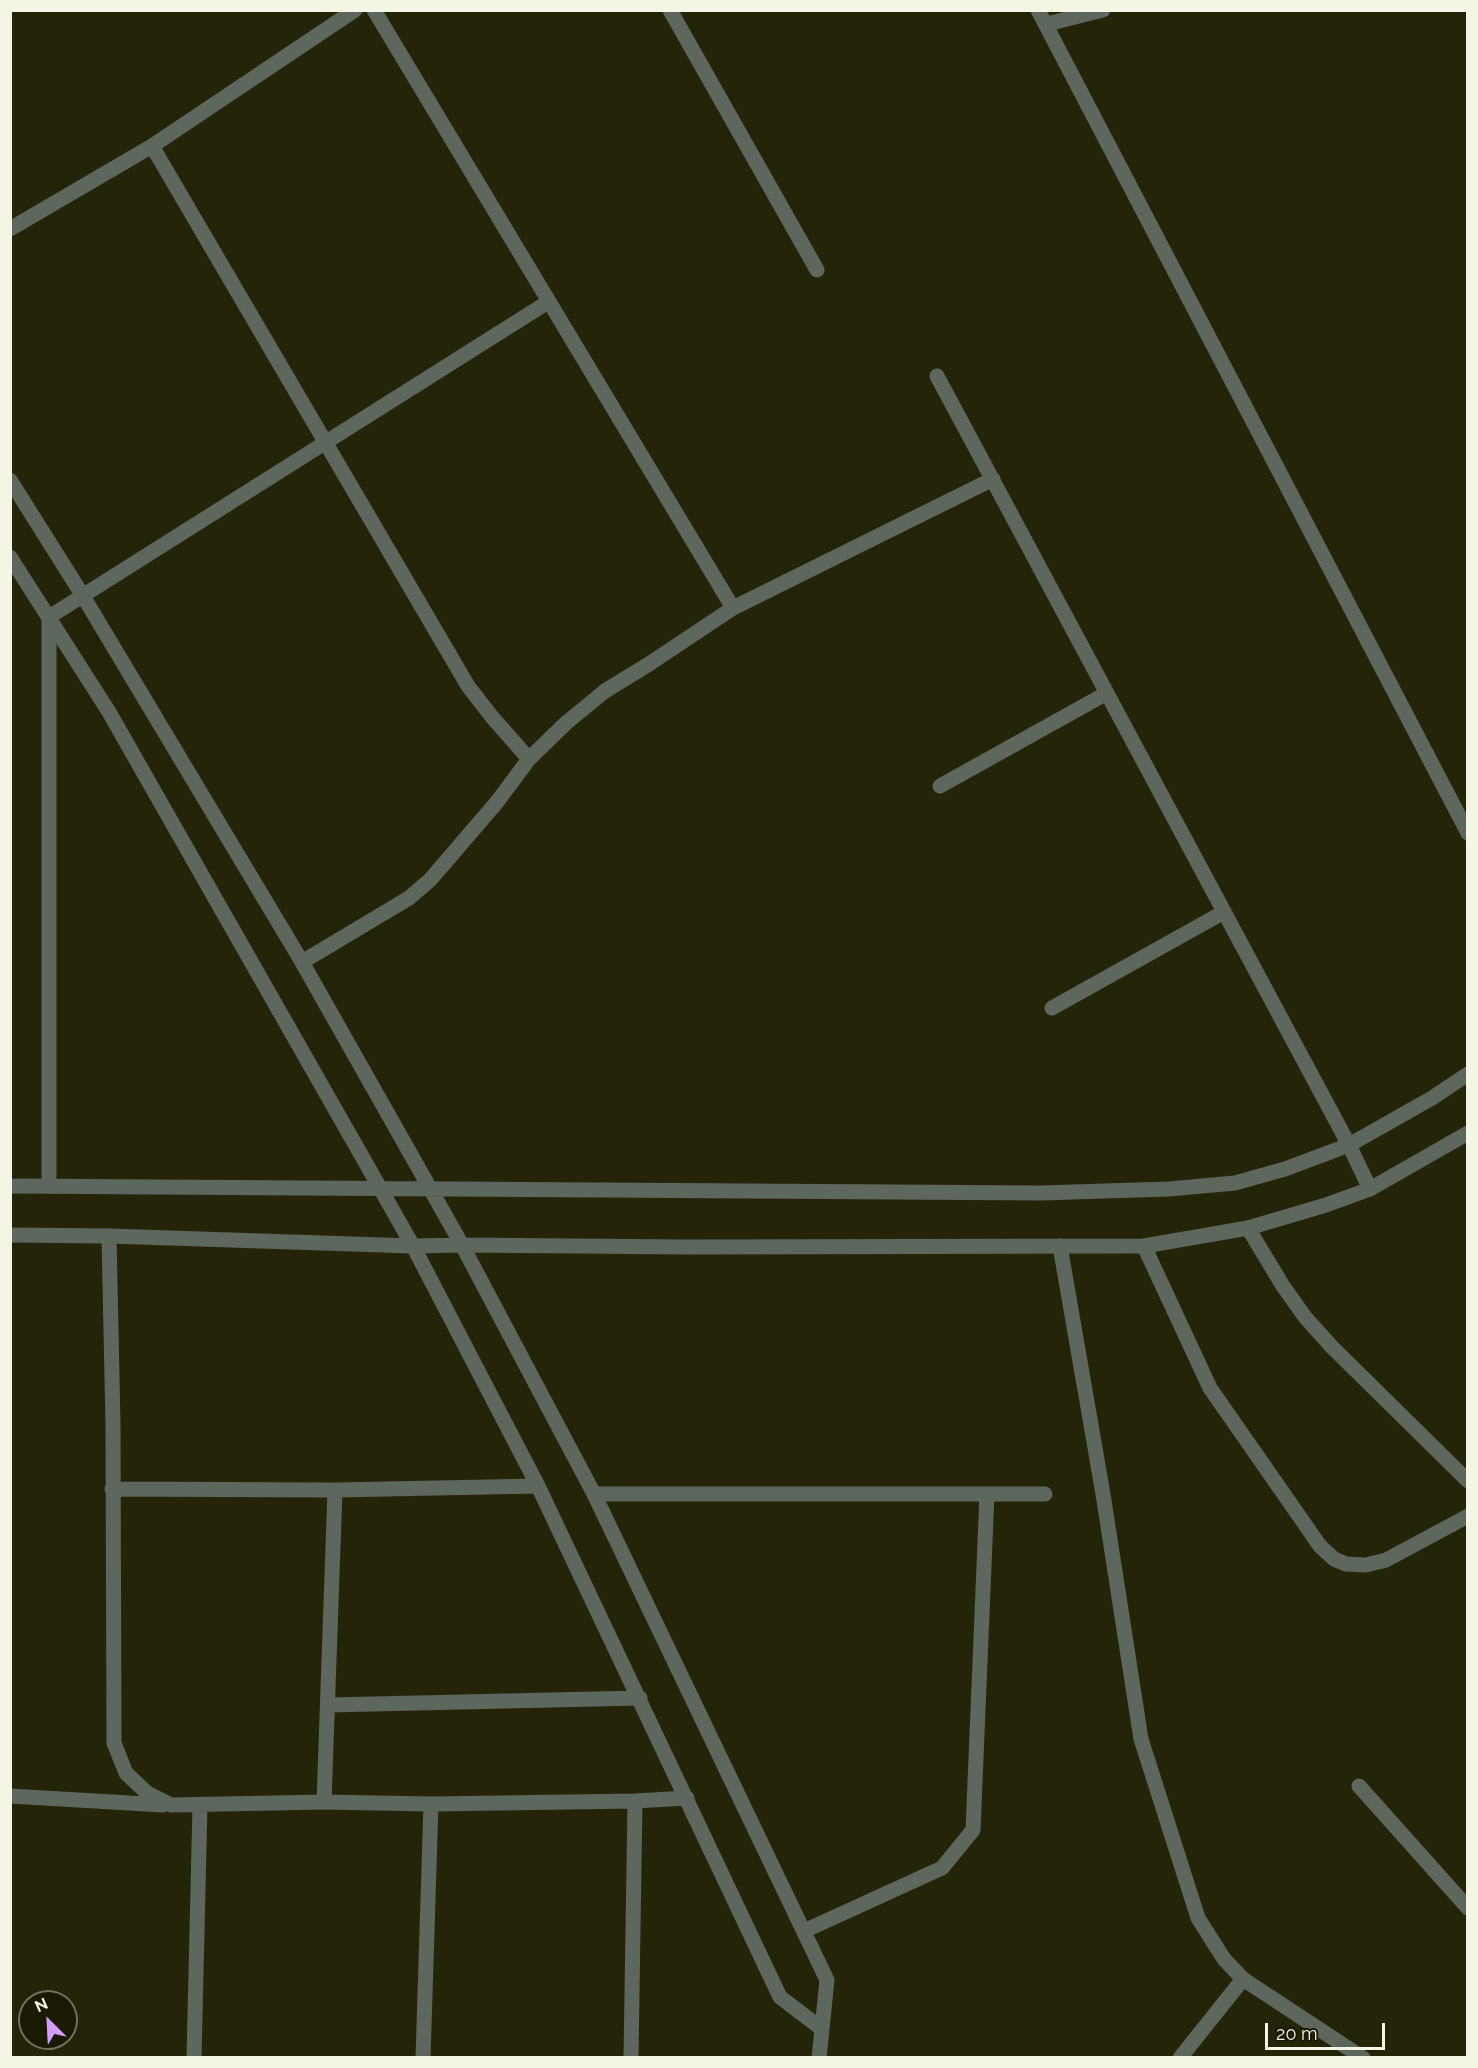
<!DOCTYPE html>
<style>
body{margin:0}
#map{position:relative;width:1478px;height:2068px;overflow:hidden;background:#242409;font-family:Raleway,sans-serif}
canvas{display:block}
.frame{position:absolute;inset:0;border:12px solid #f4f5e5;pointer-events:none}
.north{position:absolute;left:18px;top:1990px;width:60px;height:60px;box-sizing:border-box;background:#1a1a02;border:2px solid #71725d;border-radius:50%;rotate:336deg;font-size:16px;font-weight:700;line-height:24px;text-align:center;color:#f4f5e5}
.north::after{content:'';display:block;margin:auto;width:21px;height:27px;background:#d19dfe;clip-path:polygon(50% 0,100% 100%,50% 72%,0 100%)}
.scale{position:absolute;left:1265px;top:2023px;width:120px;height:27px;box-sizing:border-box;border:3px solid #f4f5e5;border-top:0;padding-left:8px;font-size:18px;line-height:21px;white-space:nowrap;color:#f4f5e5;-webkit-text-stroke:4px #1a1a02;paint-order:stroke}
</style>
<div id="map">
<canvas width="1478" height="2068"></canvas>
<div class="frame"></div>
<div class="north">N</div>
<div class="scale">20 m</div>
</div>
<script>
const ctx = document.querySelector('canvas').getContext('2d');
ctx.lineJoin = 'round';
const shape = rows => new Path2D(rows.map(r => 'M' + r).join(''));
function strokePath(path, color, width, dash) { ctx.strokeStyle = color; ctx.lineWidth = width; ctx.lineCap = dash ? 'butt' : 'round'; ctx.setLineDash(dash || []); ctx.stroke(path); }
strokePath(shape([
 [1047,24,1103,10]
]), '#5e675d', 15);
strokePath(shape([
 [374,10,733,608],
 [670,10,817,270],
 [1038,10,1468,833],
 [152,146,468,686,492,717,529,759],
 [10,229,152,146,355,10],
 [937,376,1349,1145,1370,1189],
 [940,786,1107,693],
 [302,962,409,898,430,880,497,802,529,759,566,723,605,691,649,664,733,608,993,479],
 [1052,1008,1224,912],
 [49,1186,49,617,548,302],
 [1248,1228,1283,1286,1305,1317,1332,1347,1468,1481],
 [109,1236,113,1424,114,1743,126,1773,147,1793,171,1805,324,1802,431,1804,635,1801,687,1798],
 [462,1245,594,1494,827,1980,819,2058],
 [413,1246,538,1486,780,1997,822,2029],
 [1060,1246,1103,1494,1141,1739,1198,1918,1224,1959,1243,1979,1363,2058],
 [1144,1246,1210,1388,1320,1546,1334,1559,1346,1564,1366,1565,1386,1560,1468,1516],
 [112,1489,335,1490,538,1486],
 [594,1494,1045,1494],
 [328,1705,640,1698],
 [1359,1786,1468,1908],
 [10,1796,163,1805],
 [324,1802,335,1490],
 [804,1931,942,1868,973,1830,987,1494],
 [194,2058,200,1805],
 [423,2058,431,1804],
 [631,2058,635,1801],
 [1180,2058,1243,1979]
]), '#5e675d', 15);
strokePath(shape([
 [10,480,83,596,302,962,462,1245],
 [10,557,109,712,413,1246],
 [10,1186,1041,1193,1169,1189,1235,1183,1285,1169,1349,1145,1432,1098,1468,1074],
 [10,1235,109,1236,413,1246,462,1245,686,1247,1144,1246,1248,1228,1326,1205,1370,1189,1468,1133]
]), '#5e675d', 15);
</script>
